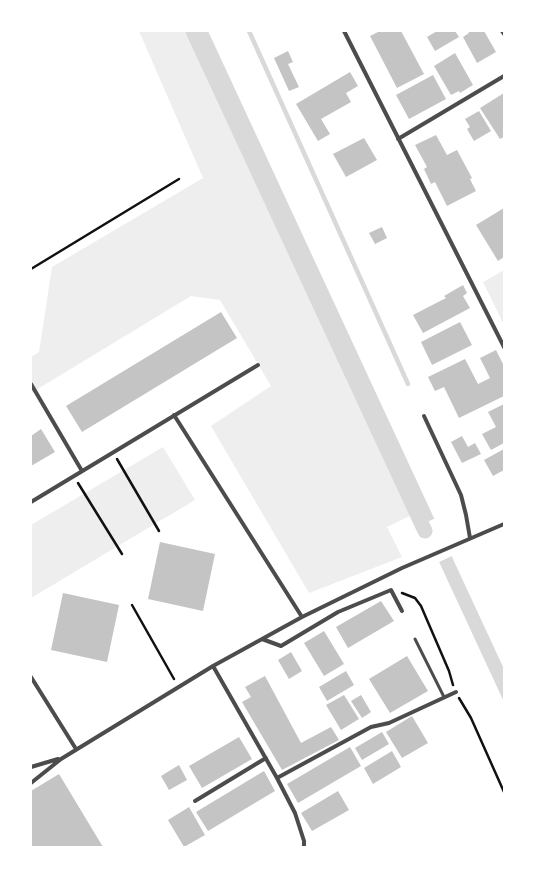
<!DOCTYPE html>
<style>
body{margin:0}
#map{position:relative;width:535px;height:878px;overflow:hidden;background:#fff;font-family:Signika,sans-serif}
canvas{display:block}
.frame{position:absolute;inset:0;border:32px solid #fff;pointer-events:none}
</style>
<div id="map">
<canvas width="535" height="878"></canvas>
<div class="frame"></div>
</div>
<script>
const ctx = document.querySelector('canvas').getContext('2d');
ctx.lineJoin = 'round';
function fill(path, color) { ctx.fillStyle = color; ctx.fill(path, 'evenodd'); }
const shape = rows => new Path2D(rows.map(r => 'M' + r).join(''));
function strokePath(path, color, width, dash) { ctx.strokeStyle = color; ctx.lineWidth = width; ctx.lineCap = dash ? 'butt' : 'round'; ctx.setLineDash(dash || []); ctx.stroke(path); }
fill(shape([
 [139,31,193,31,416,513,387,527,402,557,309,593,211,426,271,386,220,300,191,296,31,393,31,357,39,352,52,267,203,178],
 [504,270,504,325,483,282],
 [163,447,195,500,31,598,31,525]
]), '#eee');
fill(shape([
 [193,31,208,31,504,669,504,702]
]), '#d9d9d9');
fill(shape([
 [436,518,454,555,437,563,420,525]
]), '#fff');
strokePath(shape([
 [249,31,408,384]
]), '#d9d9d9', 4.5);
strokePath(shape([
 [193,31,425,531]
]), '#d9d9d9', 15);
fill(shape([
 [380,31,401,31,424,74,397,88,370,36],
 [437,31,455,31,459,37,435,51,427,37],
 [468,31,484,31,496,52,477,63,463,37,469,33],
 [288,51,293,62,288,64,299,87,289,91,274,58],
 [455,53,473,85,460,93,459,91,451,95,434,66],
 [350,72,358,86,346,93,351,102,321,119,330,134,318,141,296,104],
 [433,75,446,99,409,119,396,95],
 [504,93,504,137,500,139,480,108],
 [479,111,491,131,474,141,467,129,470,127,465,119],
 [436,135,447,155,457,150,472,178,470,179,476,191,447,206,435,182,431,184,424,169,427,167,415,145],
 [364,138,377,160,346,177,333,154],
 [504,208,504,257,498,261,476,225],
 [382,227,387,238,375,244,369,233],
 [463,285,467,293,463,296,470,308,423,333,413,315,446,298,444,296],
 [221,312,237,338,82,432,66,406],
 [460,322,472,345,432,365,421,342],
 [496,350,504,366,504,396,459,418,444,387,435,391,428,377,465,359,478,384,490,378,480,358],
 [504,404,504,443,491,450,482,434,496,427,488,412],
 [41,429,55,452,31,466,31,436],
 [462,436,468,447,475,443,481,454,462,463,451,442],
 [504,449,504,470,493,476,484,460],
 [160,542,215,554,203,611,148,599],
 [63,593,119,605,107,662,51,650],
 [381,601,394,621,348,648,336,627],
 [324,631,344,664,324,676,304,643],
 [291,652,302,671,289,679,278,660],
 [407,656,428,691,390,713,369,679],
 [346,671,354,685,327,701,319,687],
 [265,676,301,743,331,727,339,740,282,770,242,702,251,697,245,687],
 [344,695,359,719,341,730,326,705],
 [361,695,371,712,362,718,351,701],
 [412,716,428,743,402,758,386,732],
 [382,732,389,744,362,760,355,748],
 [239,737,252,759,202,788,189,766],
 [350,747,361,766,298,803,287,784],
 [392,751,401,767,373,784,364,768],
 [179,765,187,780,169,790,161,776],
 [264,771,275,791,208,831,196,812],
 [59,774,103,847,31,847,31,791],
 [338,791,349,810,312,831,301,813],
 [189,807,205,835,184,847,168,820]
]), '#c4c4c4');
strokePath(shape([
 [31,269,179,179],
 [117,459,159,531],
 [78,483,122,554],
 [402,593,415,598,421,606,449,671,453,685],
 [132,605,174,679],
 [459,698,471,718,504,792]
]), '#111', 2.5);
strokePath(shape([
 [415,639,444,697]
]), '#4c4c4c', 3);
strokePath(shape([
 [344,31,504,347],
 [502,31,504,34],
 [398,139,504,76],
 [31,384,82,471],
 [174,415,302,617],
 [424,416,461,495,466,515,470,538],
 [31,502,258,365],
 [262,639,281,646,338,612,391,590,402,611],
 [213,666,277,778,295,813,304,841,304,847],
 [31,677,76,749],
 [31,767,58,759],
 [277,778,371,727,389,723,456,692],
 [31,783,61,759,213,666,302,617,402,568,504,524],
 [195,801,266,758]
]), '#4c4c4c', 4);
</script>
